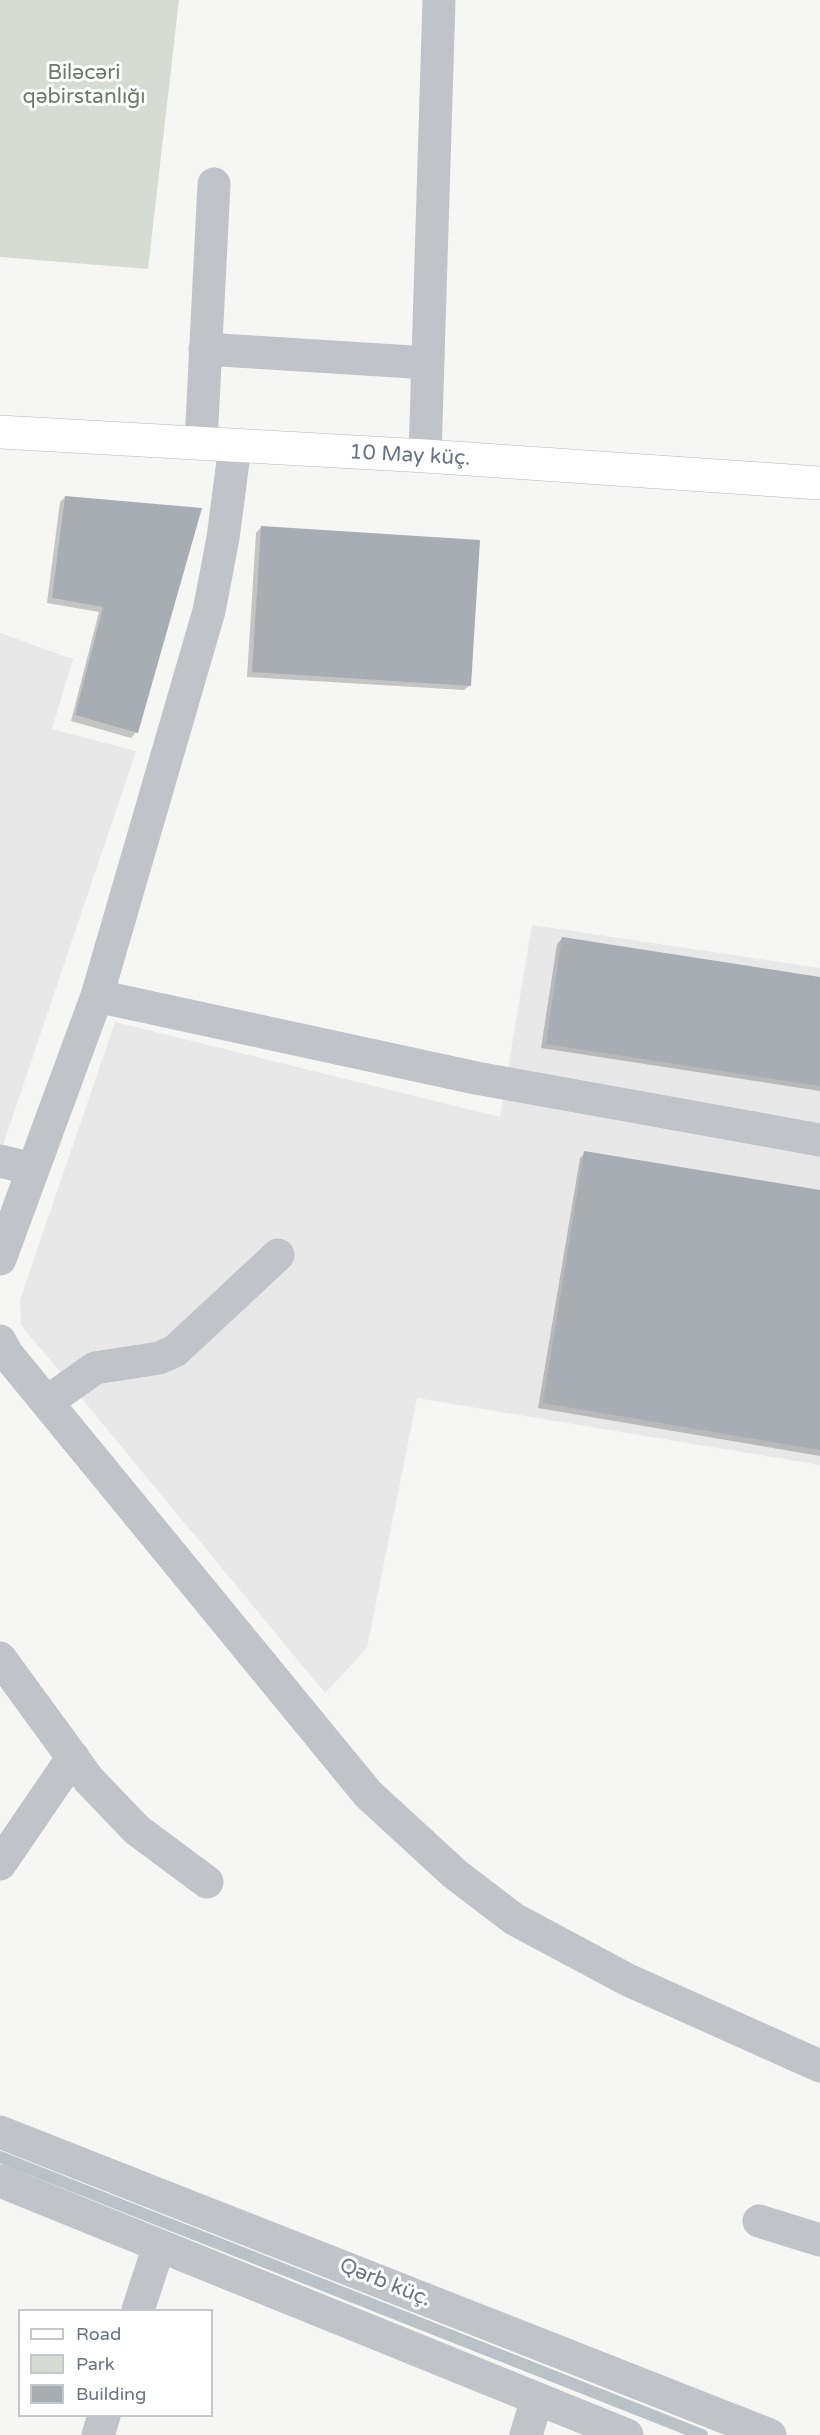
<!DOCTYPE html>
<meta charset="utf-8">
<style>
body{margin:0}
#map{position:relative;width:820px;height:2435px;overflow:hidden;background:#f6f7f4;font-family:"Varela Round",sans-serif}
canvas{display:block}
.legend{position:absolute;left:18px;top:2309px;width:195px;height:108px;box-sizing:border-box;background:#fff;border:2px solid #c3c7cd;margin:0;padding:8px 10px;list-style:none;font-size:18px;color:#687482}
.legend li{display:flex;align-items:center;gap:12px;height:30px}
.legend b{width:30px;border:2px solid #c3c7cd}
</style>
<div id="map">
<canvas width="820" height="2435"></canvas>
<ul class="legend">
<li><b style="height:8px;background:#fff"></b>Road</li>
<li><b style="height:16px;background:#d6dbd4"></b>Park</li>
<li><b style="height:16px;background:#a7adb3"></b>Building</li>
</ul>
</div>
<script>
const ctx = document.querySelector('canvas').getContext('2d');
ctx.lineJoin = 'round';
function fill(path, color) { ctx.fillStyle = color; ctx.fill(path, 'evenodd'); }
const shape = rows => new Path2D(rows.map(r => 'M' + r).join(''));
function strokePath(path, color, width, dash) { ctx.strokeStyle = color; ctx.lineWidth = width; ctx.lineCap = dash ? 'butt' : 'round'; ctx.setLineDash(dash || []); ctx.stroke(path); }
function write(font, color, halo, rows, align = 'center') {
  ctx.font = font + ' "Varela Round",sans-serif'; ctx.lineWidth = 6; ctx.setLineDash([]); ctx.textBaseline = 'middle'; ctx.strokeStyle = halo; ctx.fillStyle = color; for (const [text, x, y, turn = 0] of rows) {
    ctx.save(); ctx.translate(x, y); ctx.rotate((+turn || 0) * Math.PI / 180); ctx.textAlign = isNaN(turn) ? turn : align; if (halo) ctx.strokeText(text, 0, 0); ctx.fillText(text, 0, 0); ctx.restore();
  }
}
fill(shape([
 [0,633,73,659,52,729,136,751,0,1154],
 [532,925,820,968,820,1465,417,1398,367,1648,325,1693,21,1325,20,1300,115,1022,500,1117]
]), '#e7e8e7');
fill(shape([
 [0,0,179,0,148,269,0,257]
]), '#d6dbd4');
fill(shape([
 [65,497,200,509,136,732,131,738,71,721,99,612,47,603,60,502],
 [261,527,470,685,464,690,247,677,256,533],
 [562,938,820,978,820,1091,541,1048,557,944],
 [585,1153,820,1192,820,1456,538,1408,580,1158]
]), '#0003');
strokePath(shape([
 [0,2157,702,2435]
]), '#bac2c8', 12);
fill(shape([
 [65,496,202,508,138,733,75,715,103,607,52,598],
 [261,526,480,540,471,686,252,672],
 [562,937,820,977,820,1086,546,1044],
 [584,1151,820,1190,820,1450,543,1403]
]), '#a7adb3');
const major = shape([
 [0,432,425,456,820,483]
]);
strokePath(major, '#b2b5b9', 34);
strokePath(shape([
 [205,349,428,363],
 [201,443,214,184],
 [425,456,439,0],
 [97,996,476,1078,820,1140],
 [0,1161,33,1169],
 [0,1259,97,996,209,611,223,538,235,446],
 [0,1341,7,1354,368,1794,455,1874,514,1919,628,1980,820,2066],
 [47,1402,95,1368,159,1358,175,1351,278,1255],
 [0,1658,89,1780,137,1830,207,1882],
 [0,1864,73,1757],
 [0,2132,770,2435],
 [0,2181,627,2435],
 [759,2221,820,2240],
 [138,2310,159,2246],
 [98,2435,104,2416],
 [526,2435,537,2399]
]), '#c0c3c7', 33);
strokePath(major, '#fff', 33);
write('21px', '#697a67', '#fff', [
 ["Biləcəri",84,73],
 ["qəbirstanlığı",84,97]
]);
write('21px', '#687482', '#fff', [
 ["10 May küç.",410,456,3],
 ["Qərb küç.",385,2283,22]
]);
</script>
